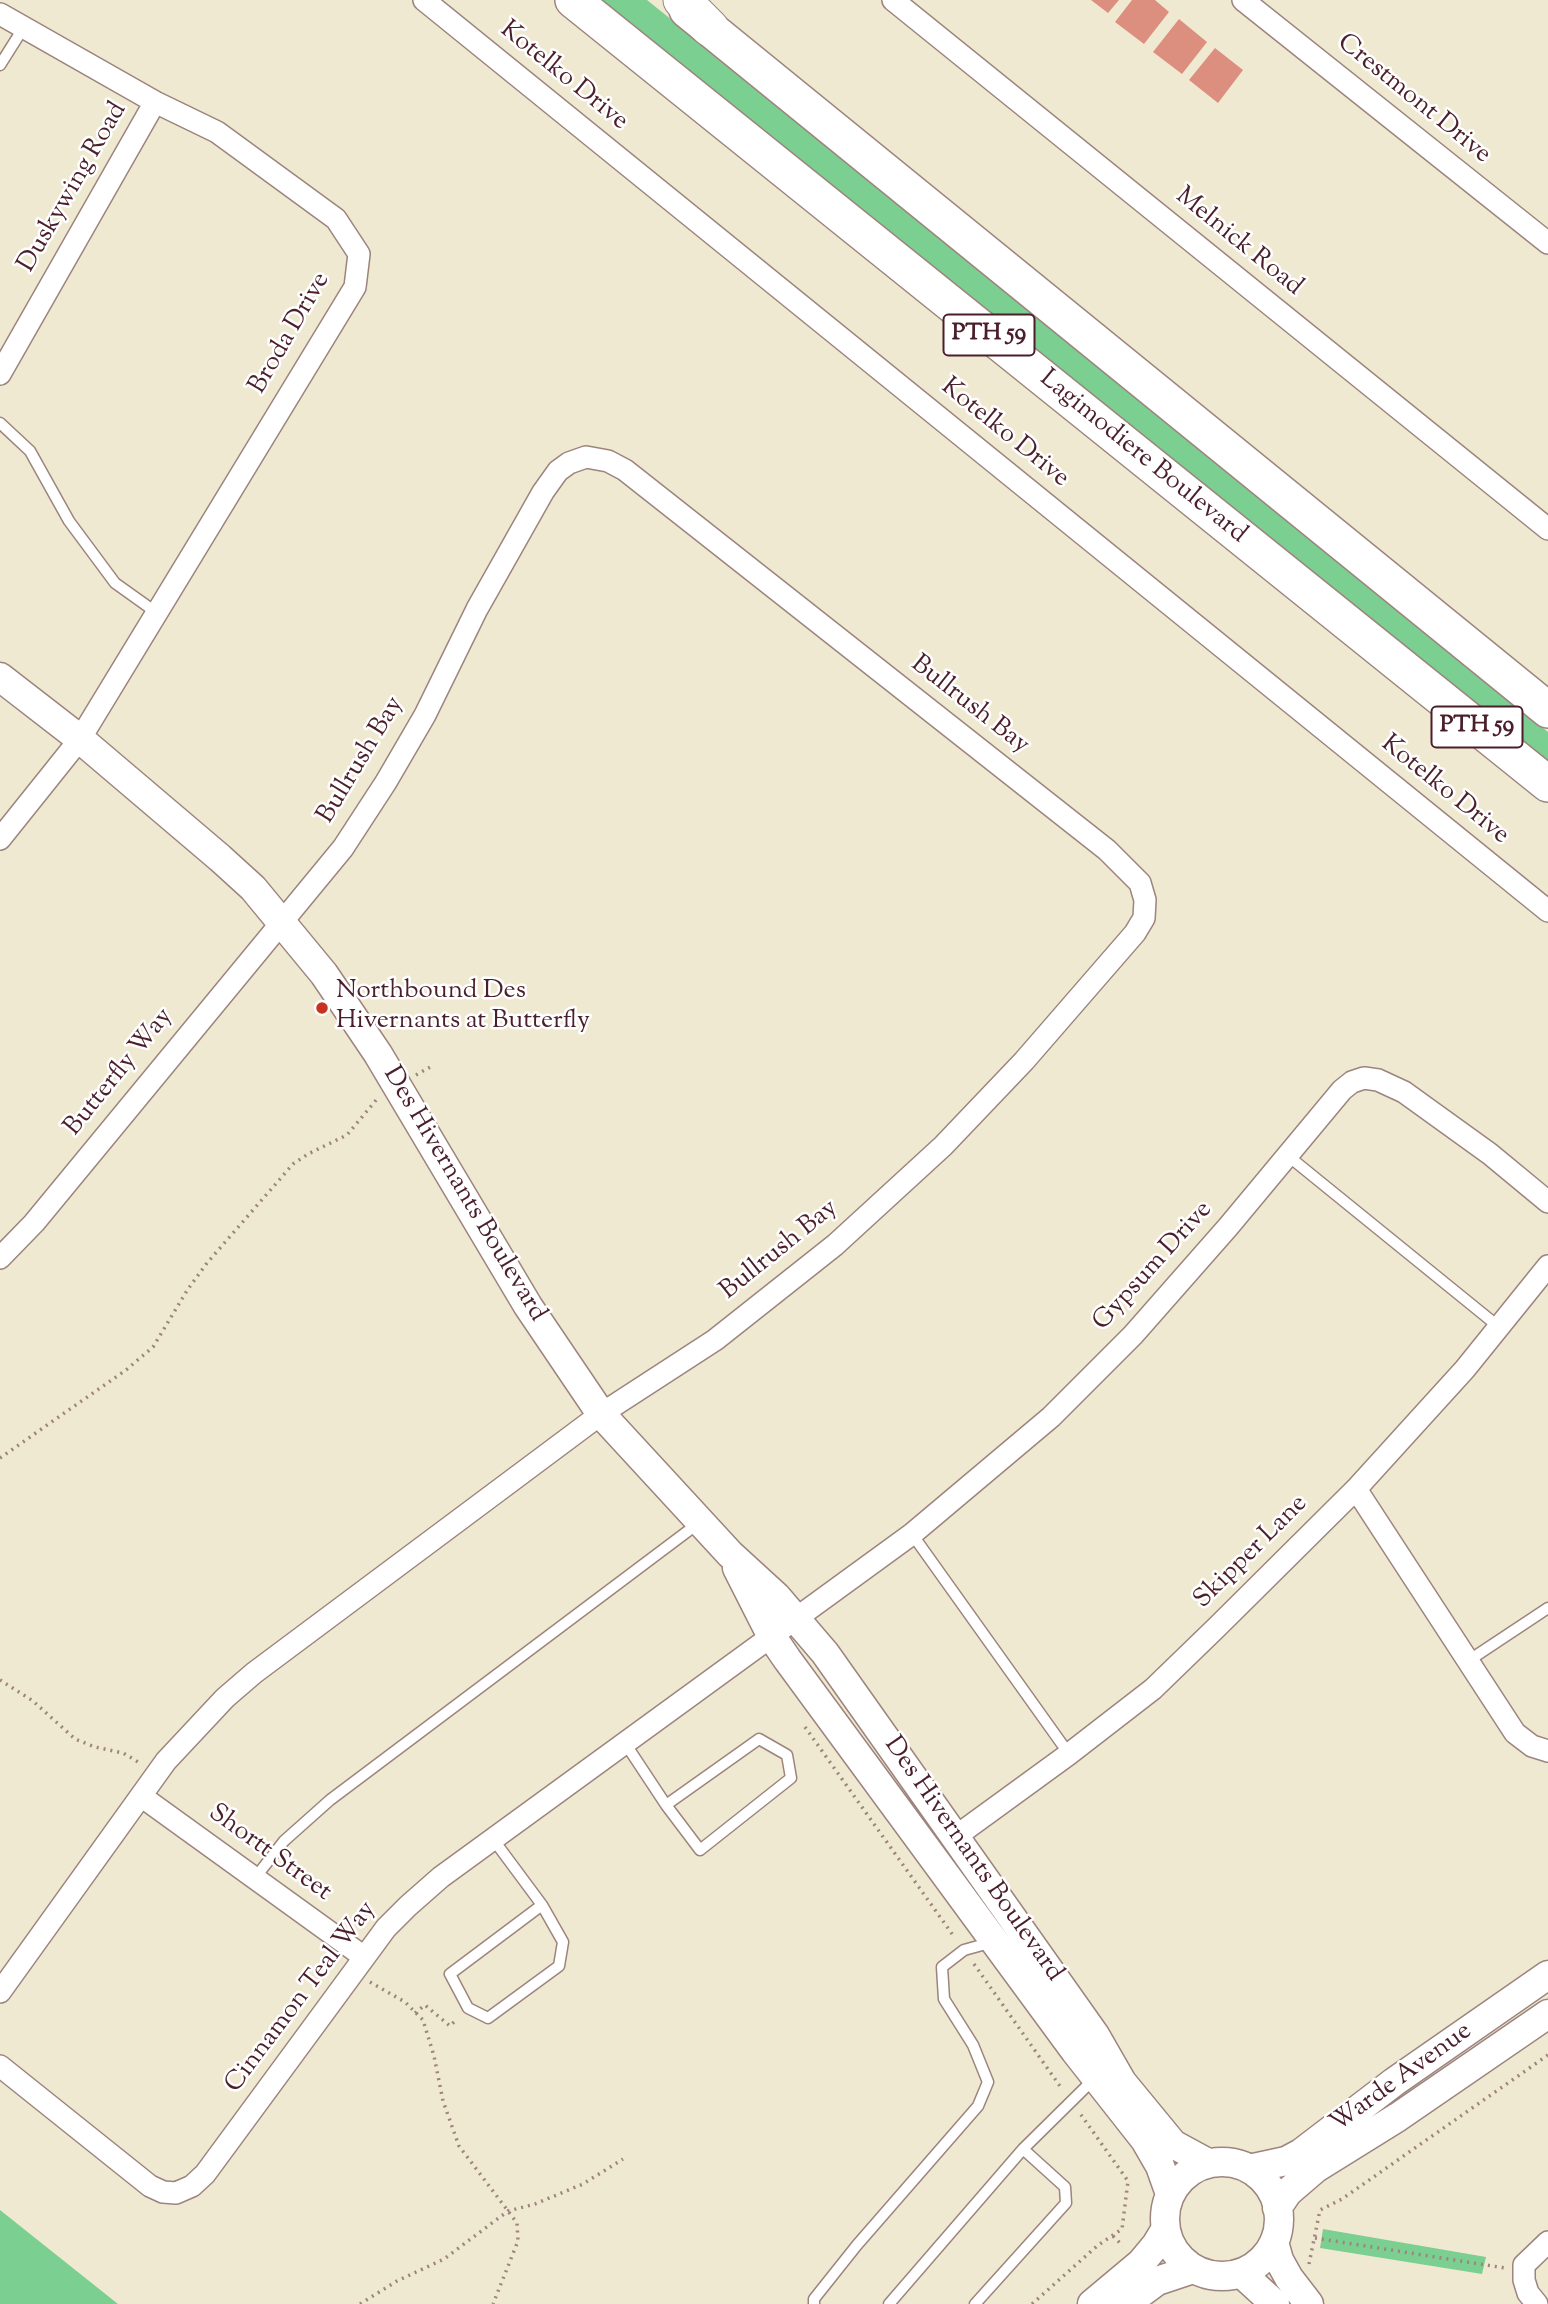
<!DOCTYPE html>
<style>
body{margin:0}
canvas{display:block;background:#f0e9d1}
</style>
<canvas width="1548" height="2304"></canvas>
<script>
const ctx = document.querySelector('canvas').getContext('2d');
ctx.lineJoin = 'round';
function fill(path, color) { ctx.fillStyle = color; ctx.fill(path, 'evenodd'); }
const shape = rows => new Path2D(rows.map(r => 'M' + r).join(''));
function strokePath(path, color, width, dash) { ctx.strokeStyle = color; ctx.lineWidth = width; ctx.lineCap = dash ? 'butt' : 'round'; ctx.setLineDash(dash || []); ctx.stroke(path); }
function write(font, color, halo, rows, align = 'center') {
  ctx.font = font + ' "Sorts Mill Goudy",serif'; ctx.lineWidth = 5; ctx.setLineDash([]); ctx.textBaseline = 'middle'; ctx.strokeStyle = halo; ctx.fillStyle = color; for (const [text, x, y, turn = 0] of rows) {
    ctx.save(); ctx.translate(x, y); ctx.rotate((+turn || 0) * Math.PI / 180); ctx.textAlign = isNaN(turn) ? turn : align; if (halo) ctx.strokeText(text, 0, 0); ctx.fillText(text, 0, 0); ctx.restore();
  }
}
fill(shape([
 [598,0,647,0,1148,402,1548,732,1548,763],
 [0,2210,118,2304,0,2304],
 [1323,2229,1486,2257,1482,2274,1320,2248]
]), '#7bcf91');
fill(shape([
 [1091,0,1119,0,1108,13],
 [1132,0,1155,0,1169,12,1144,44,1115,22],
 [1179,19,1207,42,1182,74,1153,52],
 [1215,48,1243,70,1218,103,1189,80]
]), '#dc8e7f');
const service = shape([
 [0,65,24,27],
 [0,423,30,451,69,521,115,583,157,613],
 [1287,1155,1499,1327],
 [912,1534,1069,1754],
 [1468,1661,1548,1608],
 [625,1743,666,1805,700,1850,791,1778,787,1755,759,1739,666,1805],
 [493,1839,542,1905,563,1942,559,1966,488,2018,468,2008,450,1974,542,1905],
 [255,1878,284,1841,330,1800,700,1522],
 [814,2304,814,2299,857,2245,978,2106,988,2082,973,2045,944,1999,942,1967,964,1950,993,1942],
 [889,2304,1023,2149,1094,2079],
 [975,2304,1066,2203,1065,2187,1023,2149]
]);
const minor = shape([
 [424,0,1548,911],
 [893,0,1548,529],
 [1243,0,1548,243],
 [0,14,155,102,217,132,336,219,359,254,355,287,80,739,0,839],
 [0,374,155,102],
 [0,1258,34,1223,343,848,386,782,425,715,477,609,543,492,558,471,569,463,586,457,608,461,625,470,1107,850,1140,883,1145,900,1144,918,1135,933,1024,1061,943,1146,835,1245,715,1340,601,1414,254,1673,225,1698,166,1761,0,1992],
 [1356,1489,1515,1733,1532,1746,1548,1751],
 [141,1796,364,1957],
 [955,1837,1069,1754,1153,1689,1217,1627,1356,1489,1465,1369,1548,1266],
 [0,2066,150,2186,163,2192,176,2193,192,2186,205,2174,386,1928,408,1906,441,1877,912,1534,1051,1417,1133,1335,1228,1227,1342,1090,1352,1082,1364,1078,1378,1080,1404,1092,1490,1154,1548,1202],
 [1537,2304,1528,2293,1524,2280,1524,2265,1548,2242]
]);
const tertiary = shape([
 [0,677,80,739,220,858,253,888,324,974,378,1054,528,1306,601,1414,730,1554,777,1597,825,1653,1095,2035,1122,2082,1173,2144,1208,2163,1206,2164],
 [737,1568,772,1637,787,1659,1075,2051,1145,2140,1160,2166,1170,2194],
 '1165 2219a57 57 0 1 1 114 0a57 57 0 1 1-114 0Z',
 [1249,2169,1286,2161,1301,2153,1394,2082,1548,1975],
 [1277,2208,1288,2192,1316,2168,1398,2117,1548,2014],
 [1274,2242,1279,2260,1289,2278,1309,2304],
 [1241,2273,1275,2304],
 [1092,2304,1141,2263,1156,2245,1165,2230],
 [1126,2304,1157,2281,1193,2269]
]);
const primary = shape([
 [573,0,1548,784],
 [687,10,1548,710]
]);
const trunk = shape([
 [682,0,710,28]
]);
strokePath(service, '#9d847e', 13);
strokePath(minor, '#9d847e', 24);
strokePath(tertiary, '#9d847e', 31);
strokePath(primary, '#9d847e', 38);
strokePath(trunk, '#9d847e', 39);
strokePath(shape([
 [416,1075,432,1066],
 [0,1458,126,1370,153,1347,188,1289,207,1263,293,1164,308,1154,347,1135,377,1099],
 [0,1680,33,1701,75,1739,95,1747,123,1753,140,1763],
 [805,1727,955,1938],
 [974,1964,1062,2089],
 [370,1982,405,2002,423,2020,434,2056,443,2101,459,2146,517,2223,518,2241,493,2304],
 [415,2013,425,2005,450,2026,456,2020],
 [1113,2236,1123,2246],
 [1315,2238,1505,2268],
 [1309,2264,1320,2210,1342,2199,1548,2055],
 [360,2304,397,2281,444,2259,508,2211,535,2204,583,2184,623,2159],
 [1032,2304,1097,2246,1122,2229,1128,2181,1079,2112]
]), '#9d847e', 3.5, [2, 5]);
strokePath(service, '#fff', 10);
strokePath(minor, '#fff', 21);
strokePath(tertiary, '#fff', 28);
strokePath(primary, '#fff', 35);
strokePath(trunk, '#fff', 37);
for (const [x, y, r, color] of [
 [322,1008,7,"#c8321e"]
]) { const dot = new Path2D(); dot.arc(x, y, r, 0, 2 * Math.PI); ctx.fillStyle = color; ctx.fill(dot); strokePath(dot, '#fff', 2.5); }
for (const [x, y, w] of [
 [989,335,91],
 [1477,727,91]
]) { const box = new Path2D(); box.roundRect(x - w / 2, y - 20.5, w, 41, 5); ctx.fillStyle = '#fff'; ctx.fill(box); strokePath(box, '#4a1f2b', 2); }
write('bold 24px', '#4a1f2b', null, [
 ["PTH 59",989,335],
 ["PTH 59",1477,727]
]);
write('26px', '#4a1f2b', '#fff', [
 ["Kotelko Drive",563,77,39],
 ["Crestmont Drive",1413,100,39],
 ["Duskywing Road",74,188,-60],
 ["Melnick Road",1238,243,39],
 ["Broda Drive",291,334,-60],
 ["Kotelko Drive",1004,434,39],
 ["Lagimodiere Boulevard",1142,458,39],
 ["Bullrush Bay",969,706,38],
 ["Bullrush Bay",362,761,-59],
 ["Kotelko Drive",1444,791,39],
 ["Butterfly Way",120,1073,-51],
 ["Des Hivernants Boulevard",463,1195,59],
 ["Bullrush Bay",780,1251,-39],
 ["Gypsum Drive",1154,1267,-48],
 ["Skipper Lane",1252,1553,-45],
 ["Shortt Street",269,1854,36],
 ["Des Hivernants Boulevard",972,1860,55],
 ["Cinnamon Teal Way",302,1998,-53],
 ["Warde Avenue",1402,2079,-36]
]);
write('26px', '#4a1f2b', '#fff', [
 ["Northbound Des",336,993],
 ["Hivernants at Butterfly",336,1023]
], 'left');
</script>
